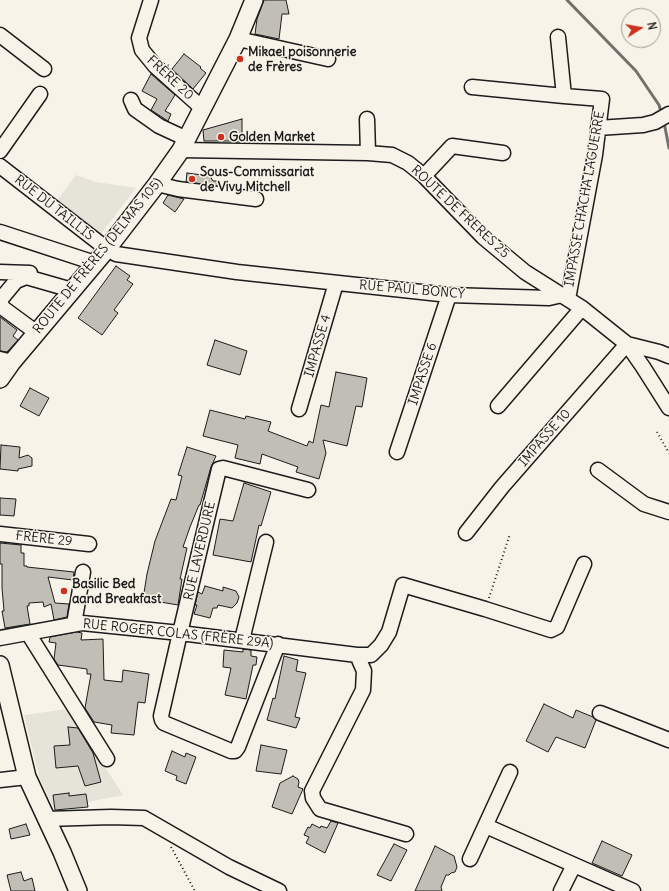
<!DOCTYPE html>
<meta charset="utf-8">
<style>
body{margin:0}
#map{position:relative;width:669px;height:891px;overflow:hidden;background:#f7f3e8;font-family:Delius,sans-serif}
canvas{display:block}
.north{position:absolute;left:621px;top:8px;width:40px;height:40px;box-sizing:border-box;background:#f7f3e8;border:1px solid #9f9d96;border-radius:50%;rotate:79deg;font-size:11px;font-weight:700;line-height:16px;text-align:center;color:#1c1c1c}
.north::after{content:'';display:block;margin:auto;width:14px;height:18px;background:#c8321e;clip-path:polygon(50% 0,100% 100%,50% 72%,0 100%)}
</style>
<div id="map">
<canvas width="669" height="891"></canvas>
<div class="north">N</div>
</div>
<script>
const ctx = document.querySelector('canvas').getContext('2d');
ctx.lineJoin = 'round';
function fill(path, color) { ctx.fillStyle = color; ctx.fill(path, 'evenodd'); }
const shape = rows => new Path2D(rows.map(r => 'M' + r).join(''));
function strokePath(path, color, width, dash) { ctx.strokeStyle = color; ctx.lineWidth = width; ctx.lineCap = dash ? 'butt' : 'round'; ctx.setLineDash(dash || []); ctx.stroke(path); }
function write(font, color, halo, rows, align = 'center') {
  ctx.font = font + ' Delius,sans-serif'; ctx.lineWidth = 3; ctx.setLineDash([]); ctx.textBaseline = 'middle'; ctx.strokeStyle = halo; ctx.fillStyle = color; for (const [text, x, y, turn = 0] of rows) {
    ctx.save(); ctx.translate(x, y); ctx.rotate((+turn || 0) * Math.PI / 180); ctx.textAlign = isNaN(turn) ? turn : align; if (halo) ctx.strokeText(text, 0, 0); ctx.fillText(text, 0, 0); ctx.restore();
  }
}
fill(shape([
 [76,175,96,182,136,188,100,235,55,203],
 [68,709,123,795,54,809,39,777,24,715]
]), '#e6e3d9');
strokePath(shape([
 [567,0,636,71,659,105,662,115],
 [664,122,669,148]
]), '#72716c', 3);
const building = shape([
 [264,0,286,0,289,14,282,14,279,39,255,34,257,19,264,0],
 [184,54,201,67,200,68,206,73,193,89,172,69,184,54],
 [151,74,175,95,165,111,171,114,168,121,151,110,157,99,142,91,151,74],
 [242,119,242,142,231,142,231,141,204,141,203,130,242,119],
 [187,173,210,176,213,181,219,181,218,186,186,182,187,173],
 [168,195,184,199,175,212,163,203,168,195],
 [116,266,130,276,127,280,133,284,114,310,118,313,102,335,78,318,116,266],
 [0,317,17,330,13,336,18,340,7,352,0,351,0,317],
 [215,340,247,351,240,375,207,365,215,340],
 [336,372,367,378,362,407,356,406,347,446,323,440,326,453,319,479,296,472,298,467,262,454,260,464,235,458,238,445,203,436,210,410,245,419,246,416,271,422,268,431,307,446,309,441,313,443,321,405,329,407,336,372],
 [30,388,49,398,39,416,20,406,30,388],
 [1,445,20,447,19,458,28,455,32,458,32,466,18,469,18,471,0,469,1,445],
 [187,447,216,456,211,467,200,505,199,505,190,527,183,547,187,548,180,579,182,579,178,605,143,599,147,574,155,541,171,499,176,500,182,476,178,475,187,447],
 [244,483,271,492,261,526,259,525,251,562,213,555,220,519,233,521,244,483],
 [0,498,16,499,14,516,0,515,0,498],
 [0,543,21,545,21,553,24,553,24,566,27,566,27,567,74,572,73,580,48,577,55,603,69,604,67,617,54,620,51,604,44,607,43,602,29,603,29,606,27,606,30,624,5,628,2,611,4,611,2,588,2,564,0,564,0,543],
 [205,586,223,591,223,587,236,591,239,597,237,603,232,608,218,605,217,608,213,608,210,618,194,614,197,605,195,605,198,592,202,594,205,586],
 [77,632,82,633,81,640,103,639,104,680,122,682,123,670,149,674,145,703,138,702,134,735,111,733,112,725,94,722,85,708,91,674,87,674,87,669,58,665,54,659,56,643,49,642,50,637,77,632],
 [243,649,251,650,251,656,257,657,256,665,253,665,246,699,225,695,231,668,223,667,224,650,243,652,243,649],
 [284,656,298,660,296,671,306,673,295,717,300,718,296,728,267,720,273,698,275,699,284,656],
 [544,704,573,718,576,710,593,717,596,720,585,748,556,737,548,752,526,741,544,704],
 [68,727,78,728,93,753,101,782,85,786,78,766,56,768,54,746,70,745,68,727],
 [261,745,287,750,281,774,256,771,261,745],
 [172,751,185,757,186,753,196,757,186,784,176,780,177,776,165,771,172,751],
 [293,776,298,779,299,782,298,787,303,789,292,814,272,807,280,783,293,776],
 [69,793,69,796,86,794,88,807,55,810,53,795,69,793],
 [331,821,338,823,325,853,306,843,309,837,304,835,308,827,310,828,312,824,320,828,321,826,327,828,331,821],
 [26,824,30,835,11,839,9,829,26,824],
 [602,841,632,855,622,876,592,863,602,841],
 [394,844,407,850,391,881,377,875,394,844],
 [435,846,454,856,457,867,455,872,451,873,449,875,446,875,441,887,442,891,415,891,435,846],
 [21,872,24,881,32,878,35,891,11,891,7,875,21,872]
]);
fill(building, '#c0beb5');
strokePath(building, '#1c1c1c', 1);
const minor = shape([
 [151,0,139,38,142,50,155,66,202,108],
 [0,35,44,69],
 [558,37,564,96,602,99,595,155,568,299],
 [238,39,328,59],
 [472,87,564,96],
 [131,100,135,109,159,126,187,139],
 [367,119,368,153],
 [598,128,643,125,655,122,669,114],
 [181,150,368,153,392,155,408,163,424,176,483,237,525,272,582,308,627,344,643,367,669,408],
 [0,151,40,94],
 [0,166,107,249,116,254,237,272,449,295,549,298,562,295],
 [424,176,452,146,503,153],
 [157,184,178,189,256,199],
 [0,232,95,263],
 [0,272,30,273],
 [37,333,3,308,1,304,1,299,16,281,26,277,30,278,72,290],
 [0,359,12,362],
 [498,406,582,308],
 [299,409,336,283],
 [397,452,449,295],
 [598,470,644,504,669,512],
 [466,533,502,487,627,344,659,352,669,356],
 [0,534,89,544],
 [74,624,83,572],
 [28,633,107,759],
 [0,638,82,623,180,633,357,655,371,655,381,645,389,632,403,585,485,609,551,630,557,627,584,564],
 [242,640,266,542],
 [278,644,238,747,235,751,231,751,164,723,162,720,161,716,180,633,219,469,223,468,308,490],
 [357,655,364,671,363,690,312,791,313,798,320,809,406,834],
 [600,713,669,740],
 [0,780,27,777],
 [46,819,111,817,144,818,229,867,279,891],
 [486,826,633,891],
 [470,859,510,772],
 [561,891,574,865]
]);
const major = shape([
 [0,379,12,362,107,249,157,184,181,150,238,39,254,0],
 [0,665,27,777,62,852,78,891]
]);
strokePath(minor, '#1c1c1c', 17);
strokePath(major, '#1c1c1c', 20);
strokePath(shape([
 [657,432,669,453],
 [489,598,510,534],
 [171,847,195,891]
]), '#1c1c1c', 2, [1, 3]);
strokePath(minor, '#f7f3e8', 14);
strokePath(major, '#f7f3e8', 17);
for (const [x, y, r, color] of [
 [240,59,4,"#c8321e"],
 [221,137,4,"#c8321e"],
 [192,179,4,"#c8321e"],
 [64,591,4,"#c8321e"]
]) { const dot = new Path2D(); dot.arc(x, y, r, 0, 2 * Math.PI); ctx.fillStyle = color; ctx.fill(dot); strokePath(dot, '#f7f3e8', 1.5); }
write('bold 13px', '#1c1c1c', '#f7f3e8', [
 ["Mikael poisonnerie",248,52],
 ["de Frères",248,67],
 ["Golden Market",229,137],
 ["Sous-Commissariat",200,172],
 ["de Vivy Mitchell",200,187],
 ["Basilic Bed",72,584],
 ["aand Breakfast",72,599]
], 'left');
write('13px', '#1c1c1c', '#f7f3e8', [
 ["FRÈRE 20",170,78,43],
 ["IMPASSE CHACHA LAGUERRE",585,199,-80],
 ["RUE DU TAILLIS",54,208,38],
 ["ROUTE DE FRERES 25",460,212,43],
 ["ROUTE DE FRÈRES (DELMAS 105)",98,256,-51],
 ["RUE PAUL BONCY",412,290,5],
 ["IMPASSE 4",318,346,-74],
 ["IMPASSE 6",423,374,-72],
 ["IMPASSE 10",545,438,-49],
 ["FRÈRE 29",44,539,6],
 ["RUE LAVERDURE",200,551,-77],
 ["RUE ROGER COLAS (FRÈRE 29A)",178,634,6]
]);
</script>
